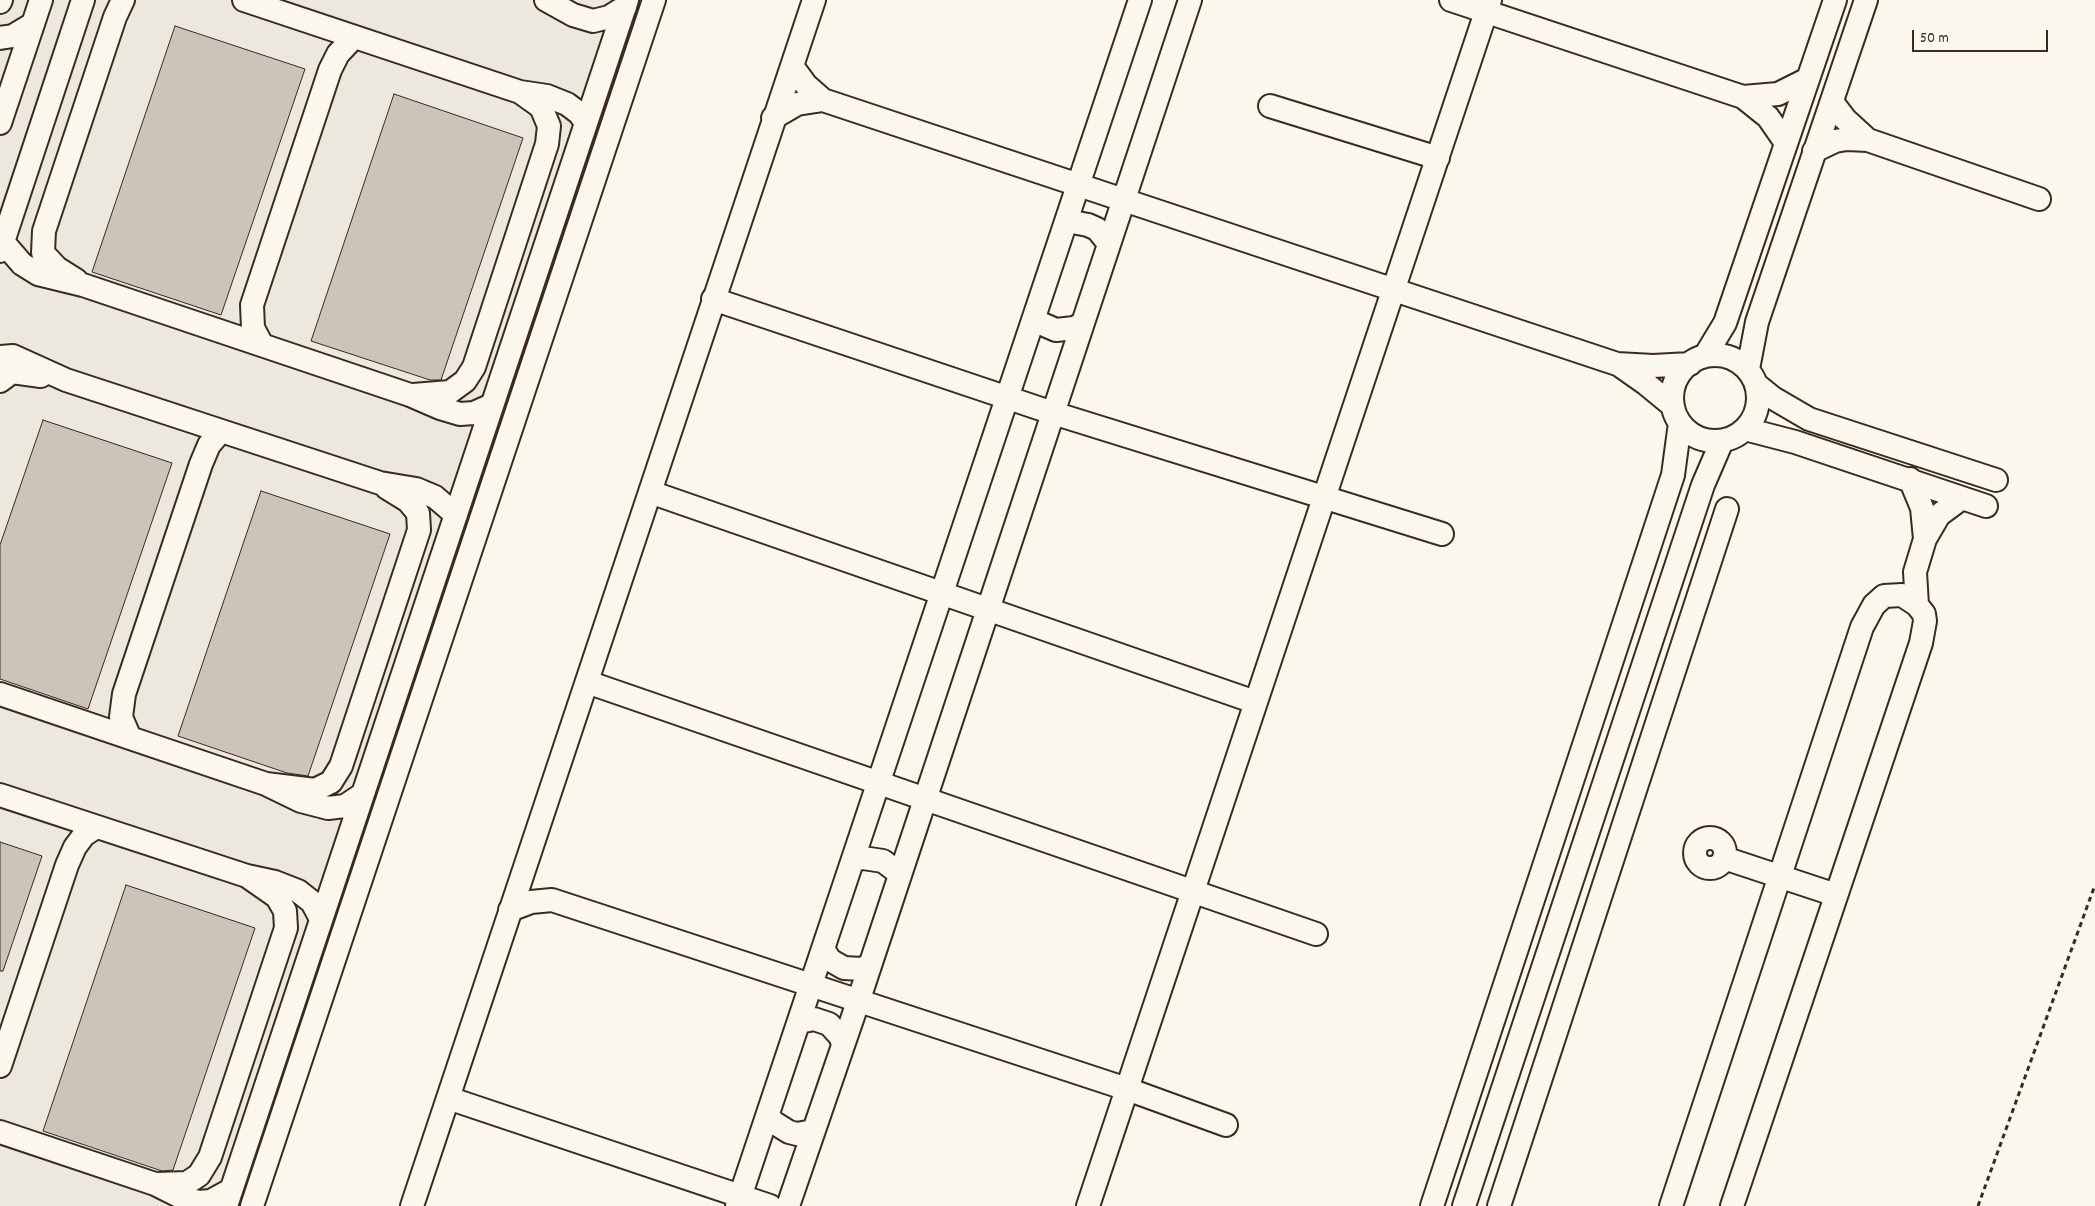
<!DOCTYPE html>
<style>
body{margin:0}
#map{position:relative;width:2095px;height:1206px;overflow:hidden;background:#fbf7ec;font-family:Dekko,sans-serif}
canvas{display:block}
.scale{position:absolute;left:1912px;top:30px;width:136px;height:22px;box-sizing:border-box;border:2px solid #3b2a1e;border-top:0;padding-left:6px;font-size:15px;line-height:18px;white-space:nowrap;color:#3b2a1e;-webkit-text-stroke:4px #fbf7ec;paint-order:stroke}
</style>
<div id="map">
<canvas width="2095" height="1206"></canvas>
<div class="scale">50 m</div>
</div>
<script>
const ctx = document.querySelector('canvas').getContext('2d');
ctx.lineJoin = 'round';
function fill(path, color) { ctx.fillStyle = color; ctx.fill(path, 'evenodd'); }
const shape = rows => new Path2D(rows.map(r => 'M' + r).join(''));
function strokePath(path, color, width, dash) { ctx.strokeStyle = color; ctx.lineWidth = width; ctx.lineCap = dash ? 'butt' : 'round'; ctx.setLineDash(dash || []); ctx.stroke(path); }
fill(shape([
 [0,0,648,0,246,1206,0,1206]
]), '#ede8dd');
const building = shape([
 [175,26,305,69,221,315,92,272,175,26],
 [394,94,523,138,441,380,430,380,311,341,394,94],
 [43,420,172,463,88,709,0,679,0,545,43,420],
 [261,491,390,534,308,776,287,773,178,736,261,491],
 [0,842,42,856,3,971,0,971,0,842],
 [126,885,255,928,173,1170,162,1171,43,1131,126,885]
]);
fill(building, '#ccc4b9');
strokePath(building, '#3b2a1e', 1);
const minor = shape([
 [244,0,520,92,547,96,567,104,579,113,586,123],
 [546,0,573,15,593,21,609,17,625,7],
 [1451,0,1743,97,1768,117,1786,143],
 [0,2,1,0],
 [0,38,13,36,33,24],
 [792,66,806,85,823,100,1617,364,1653,366,1690,364],
 [1743,97,1778,94,1808,79],
 [1832,102,1845,119,1868,140],
 [1270,106,1438,158],
 [773,118,797,104,823,100],
 [0,123,41,0],
 [1814,151,1835,141,1847,139,1868,140,2039,199],
 [1067,221,1088,225,1097,229,1109,244],
 [3,242,22,264,38,274,83,285,410,395,440,408,460,414,474,413,492,405],
 [0,251,83,0],
 [76,280,57,268,43,253,44,231,115,17,123,0],
 [713,299,1053,413,1442,534],
 [1033,320,1056,330,1074,328,1082,324],
 [262,345,253,328,252,305,330,70,338,54,354,37],
 '1672 398a43 43 0 1 1 86 0a43 43 0 1 1-86 0Z',
 [1705,356,1725,323,1835,0],
 [0,357,13,356,66,380,380,483,416,489,435,497,456,515],
 [1618,364,1645,383,1673,406],
 [1748,369,1757,322,1866,0],
 [0,381,12,372,41,376],
 [1757,385,1773,398,1809,419,1996,480],
 [413,395,450,392,465,381,474,367,547,144,549,126,541,107,520,92],
 [1745,429,1795,442,1986,506],
 [1910,479,1922,508,1925,539],
 [650,492,1255,702],
 [1917,605,1915,572,1925,539,1939,515,1962,498],
 [587,682,1316,934],
 [0,694,266,784,301,801,328,808,345,806,363,794],
 [130,738,121,717,124,694,201,464,209,445,221,431],
 [266,784,315,790,331,782,341,766,419,530,418,513,408,501,387,488],
 [0,795,247,876,275,882,298,891,312,902,321,919],
 '1695 853a15 15 0 1 1 30 0a15 15 0 1 1-30 0Z',
 [1724,858,1836,895],
 [853,860,863,858,883,861,900,874],
 [510,910,531,902,552,900,1127,1089,1226,1125],
 [823,949,830,960,844,968,862,969,870,965],
 [799,1022,814,1019,829,1024,840,1036,843,1044],
 [0,1066,67,865,75,847,84,835,96,827],
 [448,1098,770,1206],
 [768,1115,773,1122,789,1132,797,1134,813,1131],
 [0,1132,155,1184,183,1198,198,1202,211,1201,231,1190],
 [155,1184,187,1183,199,1175,210,1157,286,928,285,911,277,897,247,876],
 [226,1206,627,0],
 [252,1206,654,0],
 [412,1206,814,0],
 [737,1206,1140,0],
 [788,1206,859,999,1190,0],
 [1088,1206,1490,0],
 [1432,1206,1673,475,1680,423],
 [1464,1206,1703,485,1722,441],
 [1499,1206,1727,509],
 [1671,1206,1862,627,1874,605,1884,596,1902,595,1917,605,1924,614,1925,621,1921,643,1732,1206]
]);
strokePath(minor, '#3b2a1e', 26);
strokePath(shape([
 [1978,1206,2095,885]
]), '#3b2a1e', 3, [5, 4]);
strokePath(minor, '#fbf7ec', 22);
</script>
